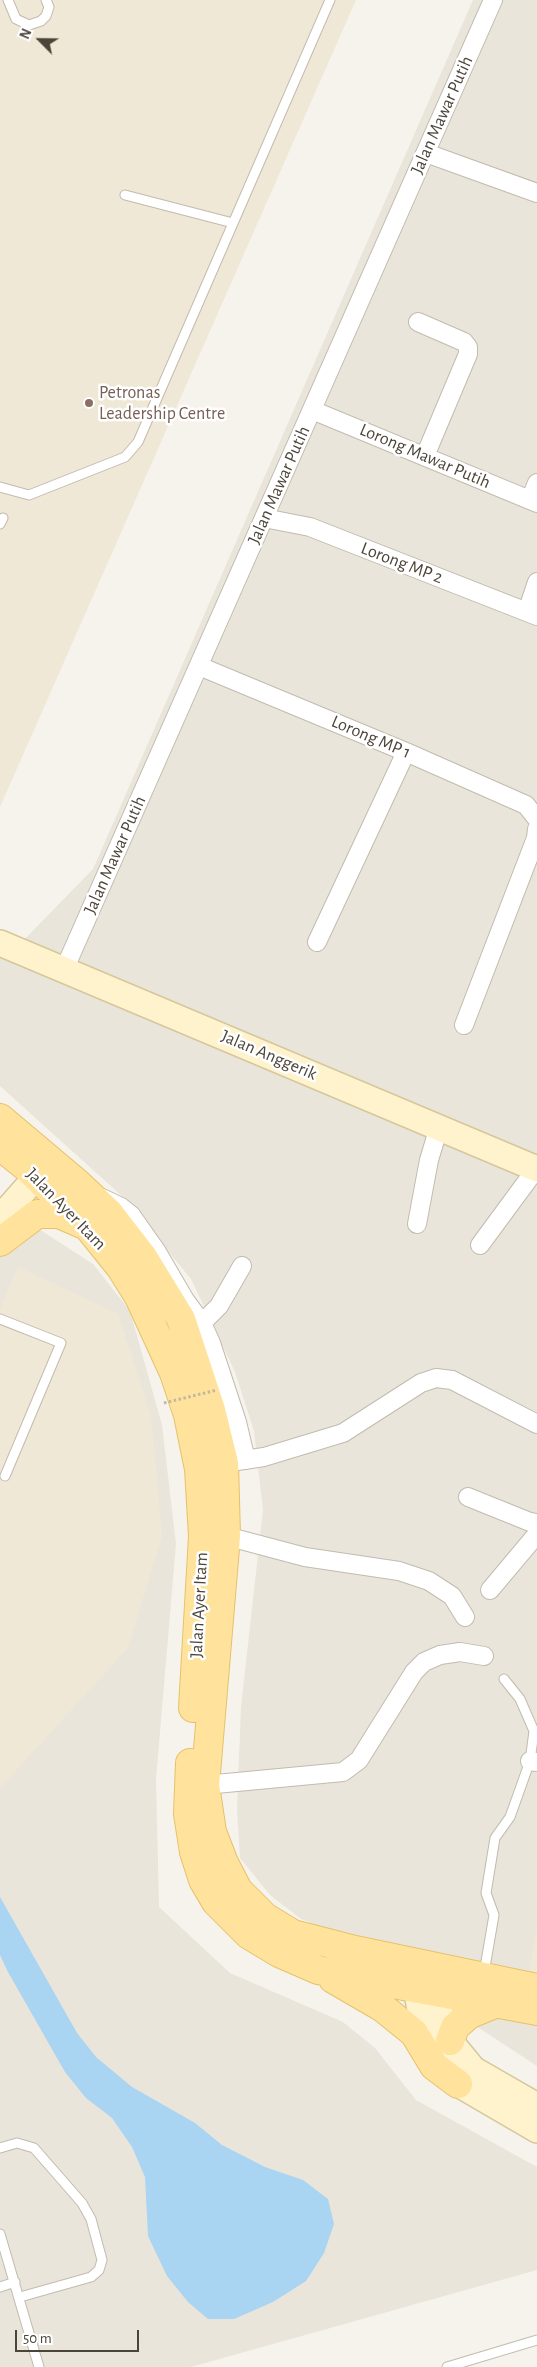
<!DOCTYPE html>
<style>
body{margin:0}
#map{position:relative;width:537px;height:2367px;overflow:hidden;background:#f6f3ec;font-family:"Alegreya Sans",sans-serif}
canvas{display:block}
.north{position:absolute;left:15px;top:15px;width:50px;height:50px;-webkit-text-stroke:4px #fff;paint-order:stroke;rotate:293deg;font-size:14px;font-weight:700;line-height:20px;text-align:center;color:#4b4439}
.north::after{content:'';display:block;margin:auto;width:18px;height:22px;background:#4b4439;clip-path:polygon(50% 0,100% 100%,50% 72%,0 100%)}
.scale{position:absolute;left:15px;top:2330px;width:124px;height:22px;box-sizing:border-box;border:2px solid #4b4439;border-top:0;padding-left:6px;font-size:15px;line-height:18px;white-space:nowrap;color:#4b4439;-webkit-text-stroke:4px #fff;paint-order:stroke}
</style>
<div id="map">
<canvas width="537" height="2367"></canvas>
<div class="north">N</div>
<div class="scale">50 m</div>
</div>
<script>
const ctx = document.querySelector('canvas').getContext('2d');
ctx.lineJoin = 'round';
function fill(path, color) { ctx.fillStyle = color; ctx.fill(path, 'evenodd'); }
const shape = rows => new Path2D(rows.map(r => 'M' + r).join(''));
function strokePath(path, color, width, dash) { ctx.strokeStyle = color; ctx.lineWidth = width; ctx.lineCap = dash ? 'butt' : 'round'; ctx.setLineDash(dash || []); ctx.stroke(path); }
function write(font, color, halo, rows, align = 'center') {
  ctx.font = font + ' "Alegreya Sans",sans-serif'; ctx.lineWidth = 5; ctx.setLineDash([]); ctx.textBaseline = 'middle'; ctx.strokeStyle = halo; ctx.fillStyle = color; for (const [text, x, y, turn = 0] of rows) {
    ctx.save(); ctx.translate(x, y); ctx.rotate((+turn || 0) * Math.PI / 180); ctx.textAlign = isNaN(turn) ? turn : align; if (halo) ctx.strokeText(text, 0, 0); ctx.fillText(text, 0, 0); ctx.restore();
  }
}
fill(shape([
 [473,0,537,0,537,2066,331,1931,301,1919,270,1895,240,1858,237,1809,241,1707,263,1510,254,1431,235,1372,191,1279,123,1197,0,1086,0,933,22,942,93,869],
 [0,1204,93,1264,130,1311,162,1425,176,1544,156,1779,159,1907,230,1973,343,2022,375,2048,416,2100,537,2167,537,2270,191,2367,0,2367]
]), '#eae5da');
fill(shape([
 [0,0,356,0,0,807],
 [18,1267,118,1314,151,1415,162,1536,128,1648,0,1788,0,1309],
 [537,1928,537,1973,529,1972]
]), '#efe8d6');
fill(shape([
 [0,1897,77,2033,96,2057,132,2087,195,2123,222,2145,265,2167,303,2180,328,2199,334,2224,324,2253,306,2281,273,2302,234,2319,208,2319,188,2302,167,2276,148,2236,145,2177,132,2147,112,2118,86,2098,65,2072,8,1972,0,1955]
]), '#a9d4f2');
const lane = shape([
 [8,0,16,19,29,25,41,21,46,16,49,7,46,0],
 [125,195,233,223],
 [0,487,29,495,125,457,138,442,330,0],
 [0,524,3,518],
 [0,1319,61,1343,5,1476],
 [484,1973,494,1915,486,1893,495,1838,510,1817,530,1761,534,1731,520,1699,504,1679],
 [0,2148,17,2143,34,2148,82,2203,91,2219,102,2260,99,2270,91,2277,20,2297],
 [0,2234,39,2367],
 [0,2287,15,2282],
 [447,2367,537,2340]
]);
const street = shape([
 [426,153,537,193],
 [418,322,464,342,468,347,468,354,425,456],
 [312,410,537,503],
 [530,500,537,483],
 [264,518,310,527,537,616],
 [527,612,537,582],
 [199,666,406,752,526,805,537,819],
 [317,942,406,752],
 [64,970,493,0],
 [464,1025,536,838,537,829],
 [102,1198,121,1207,131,1215,157,1252,185,1300,202,1323,211,1343,237,1422,246,1460],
 [417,1224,429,1160,439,1127],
 [480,1245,536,1169],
 [202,1323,219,1306,242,1266],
 [224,1463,264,1457,343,1433,421,1383,436,1378,452,1380,537,1424],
 [468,1497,530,1522,537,1523],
 [226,1536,305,1557,399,1571,429,1581,452,1596,465,1617],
 [490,1590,537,1534],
 [530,1761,537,1762],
 [205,1785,343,1772,359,1760,414,1672,424,1662,440,1655,460,1652,484,1656]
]);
const secondary = shape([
 [0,943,537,1169],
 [0,1218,36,1177,43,1158],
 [417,1970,416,1987,421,2016,430,2045,458,2084,537,2130],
 [439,1973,438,1991,441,2018,450,2041,473,2069,537,2106]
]);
const primary = shape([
 [0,1118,76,1182,109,1213,143,1257,181,1319,211,1410,224,1463,226,1536,205,1785,212,1832,224,1863,238,1890,265,1917,293,1934,355,1950,537,1988],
 [0,1146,25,1166,88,1227,121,1268,139,1297,174,1373,188,1415,199,1469,203,1536,193,1708],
 [0,1242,37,1214,59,1214,82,1224],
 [190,1763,188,1814,194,1852,203,1880,216,1902,249,1935,279,1953,318,1970,537,2011],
 [333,1979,383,2008,414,2033,434,2066,458,2084],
 [450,2041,455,2027,470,2014,497,2003]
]);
strokePath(lane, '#c2bbae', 11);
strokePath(street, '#c2bbae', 20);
strokePath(secondary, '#d6c79b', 28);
strokePath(primary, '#e6c16a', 30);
strokePath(lane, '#fff', 9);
strokePath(street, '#fff', 18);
strokePath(secondary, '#fff3cd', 25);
strokePath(primary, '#ffe39c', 28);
strokePath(shape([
 [164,1403,217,1390]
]), '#c4b79f', 3, [2.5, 2.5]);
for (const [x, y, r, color] of [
 [89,403,5,"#8d6e63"]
]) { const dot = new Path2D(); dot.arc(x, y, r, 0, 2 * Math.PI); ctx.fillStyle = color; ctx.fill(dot); strokePath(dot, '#fff', 2); }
write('18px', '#4b4439', '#fff', [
 ["Jalan Mawar Putih",442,115,-66],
 ["Lorong Mawar Putih",425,456,23],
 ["Jalan Mawar Putih",279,485,-66],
 ["Lorong MP 2",402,563,21],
 ["Lorong MP 1",371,737,23],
 ["Jalan Mawar Putih",115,855,-66],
 ["Jalan Anggerik",269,1055,23],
 ["Jalan Ayer Itam",66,1209,46],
 ["Jalan Ayer Itam",199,1605,-87]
]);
write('18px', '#785e54', '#fff', [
 ["Petronas",99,393],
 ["Leadership Centre",99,414]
], 'left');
</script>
